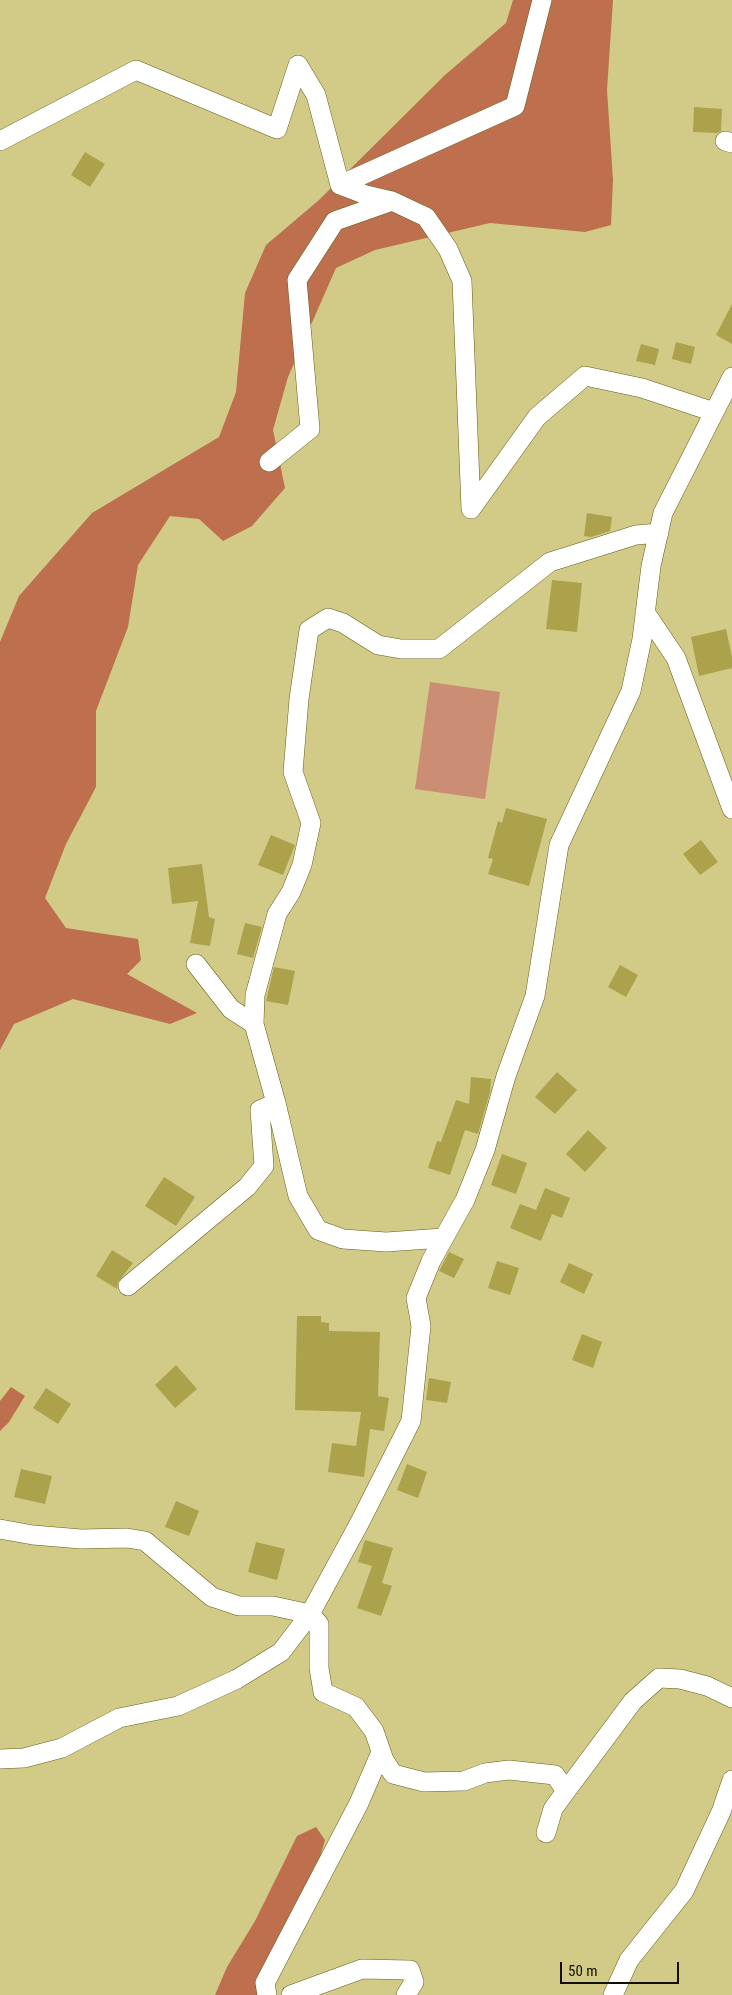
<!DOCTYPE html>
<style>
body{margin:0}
#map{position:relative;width:732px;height:1995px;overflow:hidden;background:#d1cb87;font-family:"Roboto Condensed",sans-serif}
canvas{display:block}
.scale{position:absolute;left:560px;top:1962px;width:119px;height:22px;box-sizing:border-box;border:2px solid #120f00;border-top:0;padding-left:6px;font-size:15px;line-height:18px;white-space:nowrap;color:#120f00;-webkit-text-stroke:4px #d1cb87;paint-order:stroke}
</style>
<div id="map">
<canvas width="732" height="1995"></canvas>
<div class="scale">50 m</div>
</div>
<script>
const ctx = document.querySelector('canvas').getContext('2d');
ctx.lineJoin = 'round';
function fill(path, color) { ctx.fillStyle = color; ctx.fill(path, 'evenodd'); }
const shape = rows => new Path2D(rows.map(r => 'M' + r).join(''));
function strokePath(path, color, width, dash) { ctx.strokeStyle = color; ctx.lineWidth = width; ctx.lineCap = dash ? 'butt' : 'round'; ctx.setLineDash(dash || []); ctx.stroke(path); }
fill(shape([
 [430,682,500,692,485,799,415,789]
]), '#cb8e74');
fill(shape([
 [513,0,613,0,607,90,613,180,611,225,585,232,490,223,375,250,336,268,288,377,273,430,285,488,252,526,223,541,199,519,170,516,138,565,128,627,96,711,96,787,66,844,45,898,66,928,138,939,141,960,127,974,197,1013,170,1024,73,999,14,1024,0,1050,0,642,19,596,92,513,219,437,236,392,245,293,266,245,319,200,445,75,506,23],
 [11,1387,25,1396,9,1422,0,1431,0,1401],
 [316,1827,325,1840,318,1864,258,1995,215,1995,227,1967,255,1921,297,1836]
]), '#bd6f4e');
fill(shape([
 [694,107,722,109,721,131,717,133,693,132],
 [85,152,105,164,90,187,71,175],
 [732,304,732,344,716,335],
 [676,342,695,347,691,364,672,359],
 [641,344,659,349,655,365,636,361],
 [587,513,612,517,610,531,591,537,584,536],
 [552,580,582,583,577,632,546,629],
 [726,629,732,657,732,668,699,676,691,637],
 [506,808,547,819,529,886,488,874,493,859,488,858,498,821,502,823],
 [271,835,295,845,283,875,258,865],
 [701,840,718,862,700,875,683,854],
 [202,864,209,917,215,919,210,946,190,943,198,901,172,904,168,868],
 [245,923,262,927,253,958,237,954],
 [620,965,638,975,626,997,608,987],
 [274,967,295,971,288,1005,266,1001],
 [557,1072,577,1090,555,1114,535,1097],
 [471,1077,491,1079,490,1092,478,1134,465,1130,450,1175,428,1168,437,1141,441,1142,456,1100,469,1104],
 [588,1130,607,1148,585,1172,566,1154],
 [502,1154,527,1163,516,1194,491,1185],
 [164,1177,195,1197,176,1226,145,1206],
 [545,1188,570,1198,562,1218,552,1214,541,1241,510,1228,520,1204,536,1210],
 [112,1250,133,1263,118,1282,117,1289,96,1276],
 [449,1252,464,1259,454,1278,439,1271],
 [497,1261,519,1268,510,1295,488,1288],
 [569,1263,593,1274,584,1294,560,1282],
 [297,1316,321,1316,321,1322,329,1323,329,1331,380,1332,378,1396,389,1398,384,1431,370,1429,364,1477,328,1472,332,1443,356,1446,361,1412,295,1410],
 [582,1334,602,1342,593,1368,572,1360],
 [176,1365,197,1389,175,1408,155,1385],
 [429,1378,451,1382,447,1403,426,1400],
 [46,1388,71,1404,58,1424,33,1408],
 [407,1464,427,1472,418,1498,397,1490],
 [21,1469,52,1476,45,1504,14,1497],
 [176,1501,199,1511,189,1536,165,1527],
 [365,1540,393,1548,382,1583,392,1586,381,1616,357,1608,372,1566,358,1562],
 [256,1542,285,1549,277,1580,248,1572]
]), '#aca24b');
const minor = shape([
 [0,141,136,70,277,129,298,65,316,95,340,185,515,106,542,0],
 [725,141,732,143],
 [340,185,366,195,392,201],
 [269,462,310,429,297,280,335,221,392,201,426,217,448,249,462,281,471,509,537,417,585,376,642,388,714,412],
 [645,612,676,658,732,809],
 [196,964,231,1009,254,1024],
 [443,1238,386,1242,343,1239,318,1230,298,1196,276,1103,254,1024,255,995,277,914,291,892,302,865,311,823,293,772,299,699,309,630,328,618,343,623,378,645,401,649,439,649,550,562,636,535,659,533],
 [128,1286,247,1187,264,1166,260,1110,276,1103],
 [0,1529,33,1535,81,1539,127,1538,145,1541,212,1597,239,1606,273,1606,310,1614,319,1624,319,1668,323,1692,356,1707,374,1731,384,1760,393,1774,424,1782,464,1781,485,1773,509,1770,555,1775,566,1791,553,1809,546,1833],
 [0,1759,24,1758,62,1748,119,1718,178,1706,237,1679,281,1652,310,1614,360,1522,411,1421,421,1326,416,1298,431,1261,465,1200,485,1150,506,1076,535,996,559,845,631,691,642,639,651,566,663,513,732,377],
 [566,1791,633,1701,659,1678,680,1679,707,1686,732,1698],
 [267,1995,265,1983,359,1803,381,1752],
 [291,1995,362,1969,410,1970,414,1982,406,1995],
 [613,1995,629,1960,684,1891,721,1812,732,1780]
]);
strokePath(minor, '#655e19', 20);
strokePath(minor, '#fff', 19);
</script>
